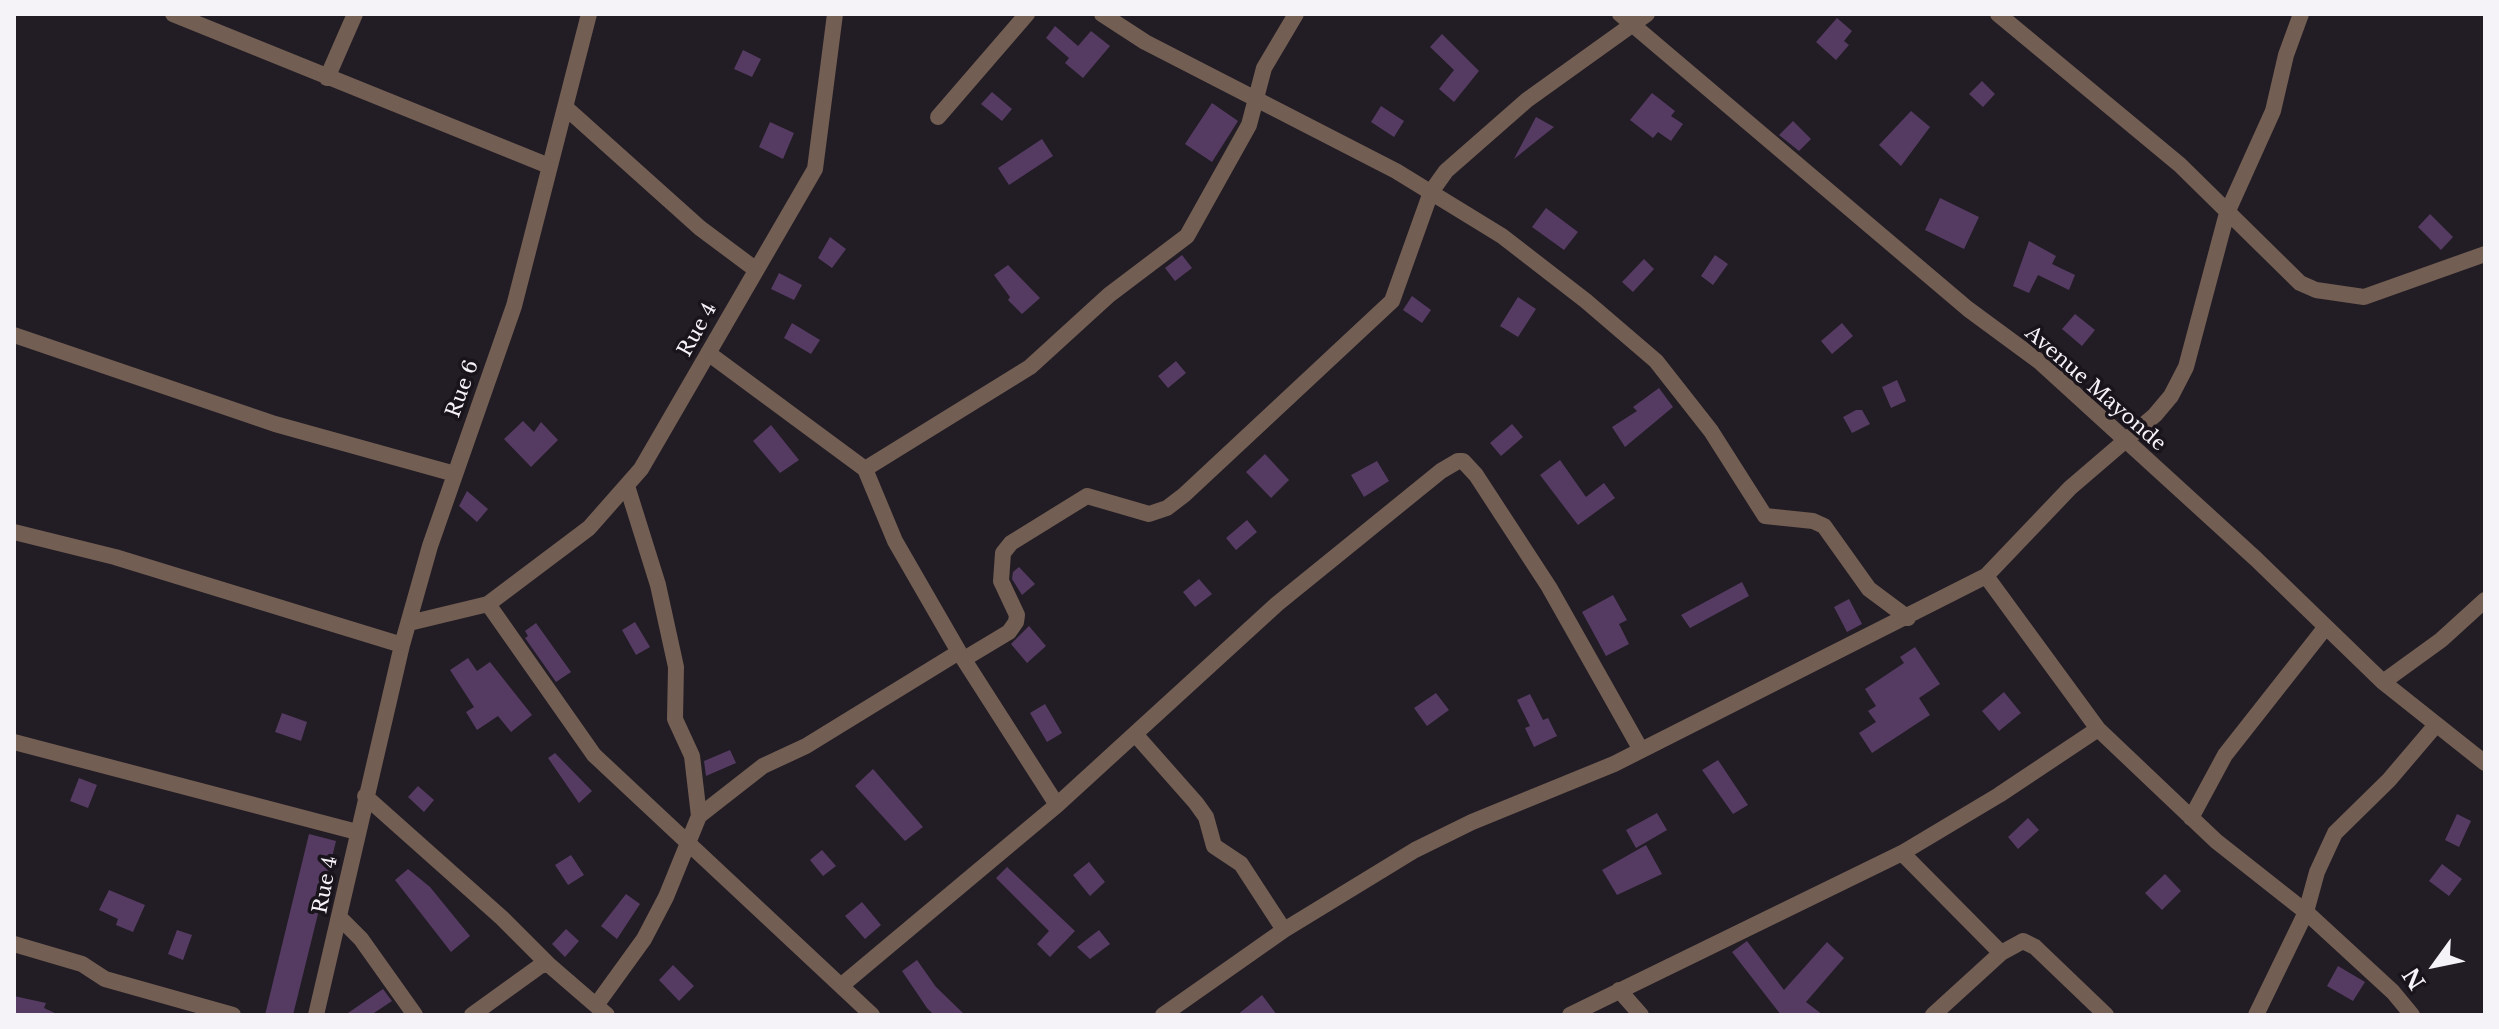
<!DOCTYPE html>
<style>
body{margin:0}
#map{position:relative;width:2499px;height:1029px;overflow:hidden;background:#221c25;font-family:"Libre Baskerville",serif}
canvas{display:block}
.frame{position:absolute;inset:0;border:16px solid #f6f3f8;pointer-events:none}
.north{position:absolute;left:2395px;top:925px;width:80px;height:80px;-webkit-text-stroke:6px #19131b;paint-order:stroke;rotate:237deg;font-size:22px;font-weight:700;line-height:32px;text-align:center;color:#f6f3f8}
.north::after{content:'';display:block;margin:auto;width:28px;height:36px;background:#f6f3f8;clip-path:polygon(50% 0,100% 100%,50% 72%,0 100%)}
</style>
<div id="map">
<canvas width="2499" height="1029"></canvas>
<div class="frame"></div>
<div class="north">N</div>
</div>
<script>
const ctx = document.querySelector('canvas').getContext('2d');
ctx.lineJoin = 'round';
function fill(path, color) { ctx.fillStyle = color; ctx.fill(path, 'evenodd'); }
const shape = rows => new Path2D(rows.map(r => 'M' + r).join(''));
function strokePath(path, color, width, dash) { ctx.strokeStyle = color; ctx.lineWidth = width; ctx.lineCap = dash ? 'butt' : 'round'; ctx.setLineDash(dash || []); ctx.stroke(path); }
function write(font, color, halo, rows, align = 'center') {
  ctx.font = font + ' "Libre Baskerville",serif'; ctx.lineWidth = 7; ctx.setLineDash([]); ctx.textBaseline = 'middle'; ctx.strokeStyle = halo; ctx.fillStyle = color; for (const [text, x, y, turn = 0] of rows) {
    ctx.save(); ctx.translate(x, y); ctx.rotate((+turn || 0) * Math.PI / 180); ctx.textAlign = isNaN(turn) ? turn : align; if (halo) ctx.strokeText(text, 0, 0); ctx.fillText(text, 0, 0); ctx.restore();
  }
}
fill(shape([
 [1837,18,1852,31,1844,41,1849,45,1836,60,1816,42],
 [1055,26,1078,46,1091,31,1110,46,1083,78,1065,63,1069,58,1046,38],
 [1442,34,1479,71,1454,102,1439,89,1454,70,1430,47],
 [743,50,761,59,752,77,734,69],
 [1982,81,1995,94,1983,107,1969,94],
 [992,92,1012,109,1002,121,981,104],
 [1652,93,1675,111,1671,116,1683,124,1671,141,1658,132,1653,138,1630,120],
 [1212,103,1238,121,1212,162,1185,144],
 [1381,106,1404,121,1394,137,1371,122],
 [1911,111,1930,127,1901,166,1879,145],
 [1536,117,1554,127,1514,159],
 [1793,121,1811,139,1799,151,1779,135],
 [770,122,794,133,783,159,759,147],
 [1042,139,1053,156,1009,185,998,168],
 [1940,198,1979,217,1964,249,1925,230],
 [1546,208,1578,232,1564,250,1532,227],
 [2430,214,2453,237,2441,250,2418,227],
 [830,237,846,249,832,268,818,258],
 [2029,241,2056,256,2052,264,2075,275,2069,290,2038,275,2029,293,2013,286],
 [1182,255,1192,268,1175,281,1165,268],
 [1715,255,1728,264,1713,285,1701,276],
 [1644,259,1654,269,1633,292,1622,282],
 [1008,265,1040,298,1022,314,1008,300,1010,297,994,275],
 [779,273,802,285,794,300,771,289],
 [1412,296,1431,310,1422,323,1403,310],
 [1518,297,1536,309,1518,337,1500,326],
 [2075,314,2095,330,2082,346,2062,329],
 [792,323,820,340,811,354,784,338],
 [1842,323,1853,336,1832,354,1821,341],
 [1176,361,1186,373,1168,388,1158,376],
 [1897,380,1906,401,1891,408,1882,387],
 [1659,388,1673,407,1625,447,1612,427,1637,411,1633,407],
 [1856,410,1862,410,1870,424,1852,433,1843,417],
 [523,421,534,432,541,422,558,440,531,467,504,439],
 [1512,424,1523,437,1501,456,1490,443],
 [771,425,799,460,780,473,753,441],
 [1265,454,1289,480,1271,498,1246,472],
 [1560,460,1586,497,1604,483,1615,498,1578,525,1540,475],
 [1377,461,1389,481,1364,497,1351,475],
 [467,491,488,509,477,522,459,506],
 [1247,520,1257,532,1236,550,1226,538],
 [1019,567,1035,584,1022,595,1012,579,1013,572],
 [1199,579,1212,594,1195,607,1183,592],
 [1742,582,1749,596,1690,628,1681,615],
 [1613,595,1627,620,1619,624,1629,644,1606,656,1582,612],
 [1849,599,1862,624,1847,632,1834,607],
 [635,622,650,647,636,655,622,630],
 [536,623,571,672,556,682,525,638,528,636,525,631],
 [1029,626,1046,646,1027,663,1011,644],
 [1915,647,1940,684,1919,698,1930,715,1872,753,1859,733,1876,722,1868,711,1876,706,1865,689,1904,663,1900,657],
 [468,658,477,671,490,662,532,715,511,732,498,716,477,730,466,712,474,707,450,670],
 [2004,692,2021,713,1999,731,1982,711],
 [1436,693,1449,710,1427,726,1414,708],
 [1530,694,1543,720,1548,718,1557,736,1534,747,1525,728,1530,726,1517,700],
 [1045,704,1062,733,1047,742,1030,713],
 [282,713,307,722,301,741,275,732],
 [730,750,736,763,706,776,704,761],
 [555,753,592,791,579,803,548,758],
 [1718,760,1748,805,1733,814,1702,770],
 [873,769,923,827,905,841,855,786],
 [79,778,97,785,88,808,70,801],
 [418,786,434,800,424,812,408,797],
 [1657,813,1667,830,1636,848,1626,830],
 [2457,814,2471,821,2459,847,2445,840],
 [2028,818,2039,830,2018,849,2008,837],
 [309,834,336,841,293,1015,265,1015],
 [1646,845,1662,874,1617,895,1602,870],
 [822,850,836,866,823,876,810,860],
 [571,855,584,875,568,885,555,865],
 [1089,862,1105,882,1090,896,1073,875],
 [2442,864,2462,879,2449,896,2429,881],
 [1007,867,1075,931,1050,957,1037,944,1049,931,996,878],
 [408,869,430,887,470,936,451,952,395,880],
 [2165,874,2181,891,2162,910,2145,893],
 [109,890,145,905,133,932,116,925,118,919,99,910],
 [626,894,640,904,617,939,601,926],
 [862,902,881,925,865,939,845,916],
 [566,929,579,941,565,957,552,944],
 [177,930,192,935,183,960,168,954],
 [1099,930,1110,944,1090,959,1077,947],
 [1747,941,1784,990,1827,942,1844,958,1806,1002,1823,1015,1781,1015,1732,952],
 [917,960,936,987,965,1015,934,1015,927,1008,902,971],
 [673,965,694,986,679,1001,659,980],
 [2338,966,2365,982,2353,1001,2327,986],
 [383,989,392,1001,371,1015,345,1015],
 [1262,995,1277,1015,1237,1015],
 [14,996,46,1003,44,1008,59,1015,14,1015]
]), '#553b62');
strokePath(shape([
 [173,14,549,166],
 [1102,14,1145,42,1396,171,1502,236,1586,301,1656,361,1711,431,1765,516,1813,521,1824,526,1869,589,1908,618],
 [1620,14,1968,309,2040,362,2256,559,2383,682,2485,763],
 [1998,14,2180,165,2300,283,2316,290,2364,297,2485,254],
 [327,78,355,14],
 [565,107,700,228,755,269],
 [938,117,1027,14],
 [14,335,275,424,455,474],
 [708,353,865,469,895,541,959,652,1057,805],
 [865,469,1030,367,1109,295,1187,236,1249,125,1264,68,1296,14],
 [627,486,658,585,676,667,675,719,692,756,699,816],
 [14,532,115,557,402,645],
 [1986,576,2098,729,2216,841,2306,912,2393,992,2412,1015],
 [488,604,594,755,872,1015],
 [409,623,488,604,589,528,641,469,815,169,835,14],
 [964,659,1009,632,1016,622,1017,615,1001,581,1003,553,1011,543,1087,496,1149,514,1167,508,1184,495,1392,301,1431,192,1446,171,1527,100,1647,14],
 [2383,682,2441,640,2485,600],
 [1135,734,1196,803,1206,817,1214,846,1241,864,1284,930],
 [14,742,357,832],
 [365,796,502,918,548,964],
 [2191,818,2225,755,2325,628],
 [1902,853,2001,953],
 [340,918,361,939,415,1015],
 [14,944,82,964,105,979,233,1015],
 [842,985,1057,805,1277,604,1441,471,1458,461,1463,461,1476,475,1549,587,1641,750],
 [1619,990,1641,1015],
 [597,1004,644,939,666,897,699,816,763,766,806,746,959,652],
 [316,1015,402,645,430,546,514,306,589,14],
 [472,1015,540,966,548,964,607,1015],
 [1163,1015,1284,930,1415,850,1472,822,1614,764,1986,576,2070,488,2155,415,2171,396,2186,367,2227,213,2273,111,2286,55,2301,14],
 [1570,1015,1902,853,1999,795,2098,729],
 [1933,1015,2001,953,2023,941,2035,947,2106,1015],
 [2256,1015,2306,912,2317,872,2335,833,2389,780,2435,726]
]), '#725e52', 16);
write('20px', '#f6f3f8', '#19131b', [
 ["Rue 4",698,330,-61],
 ["Rue 6",463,389,-70],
 ["Avenue Mayonde",2095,389,41],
 ["Rue 4",326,885,-79]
]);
</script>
